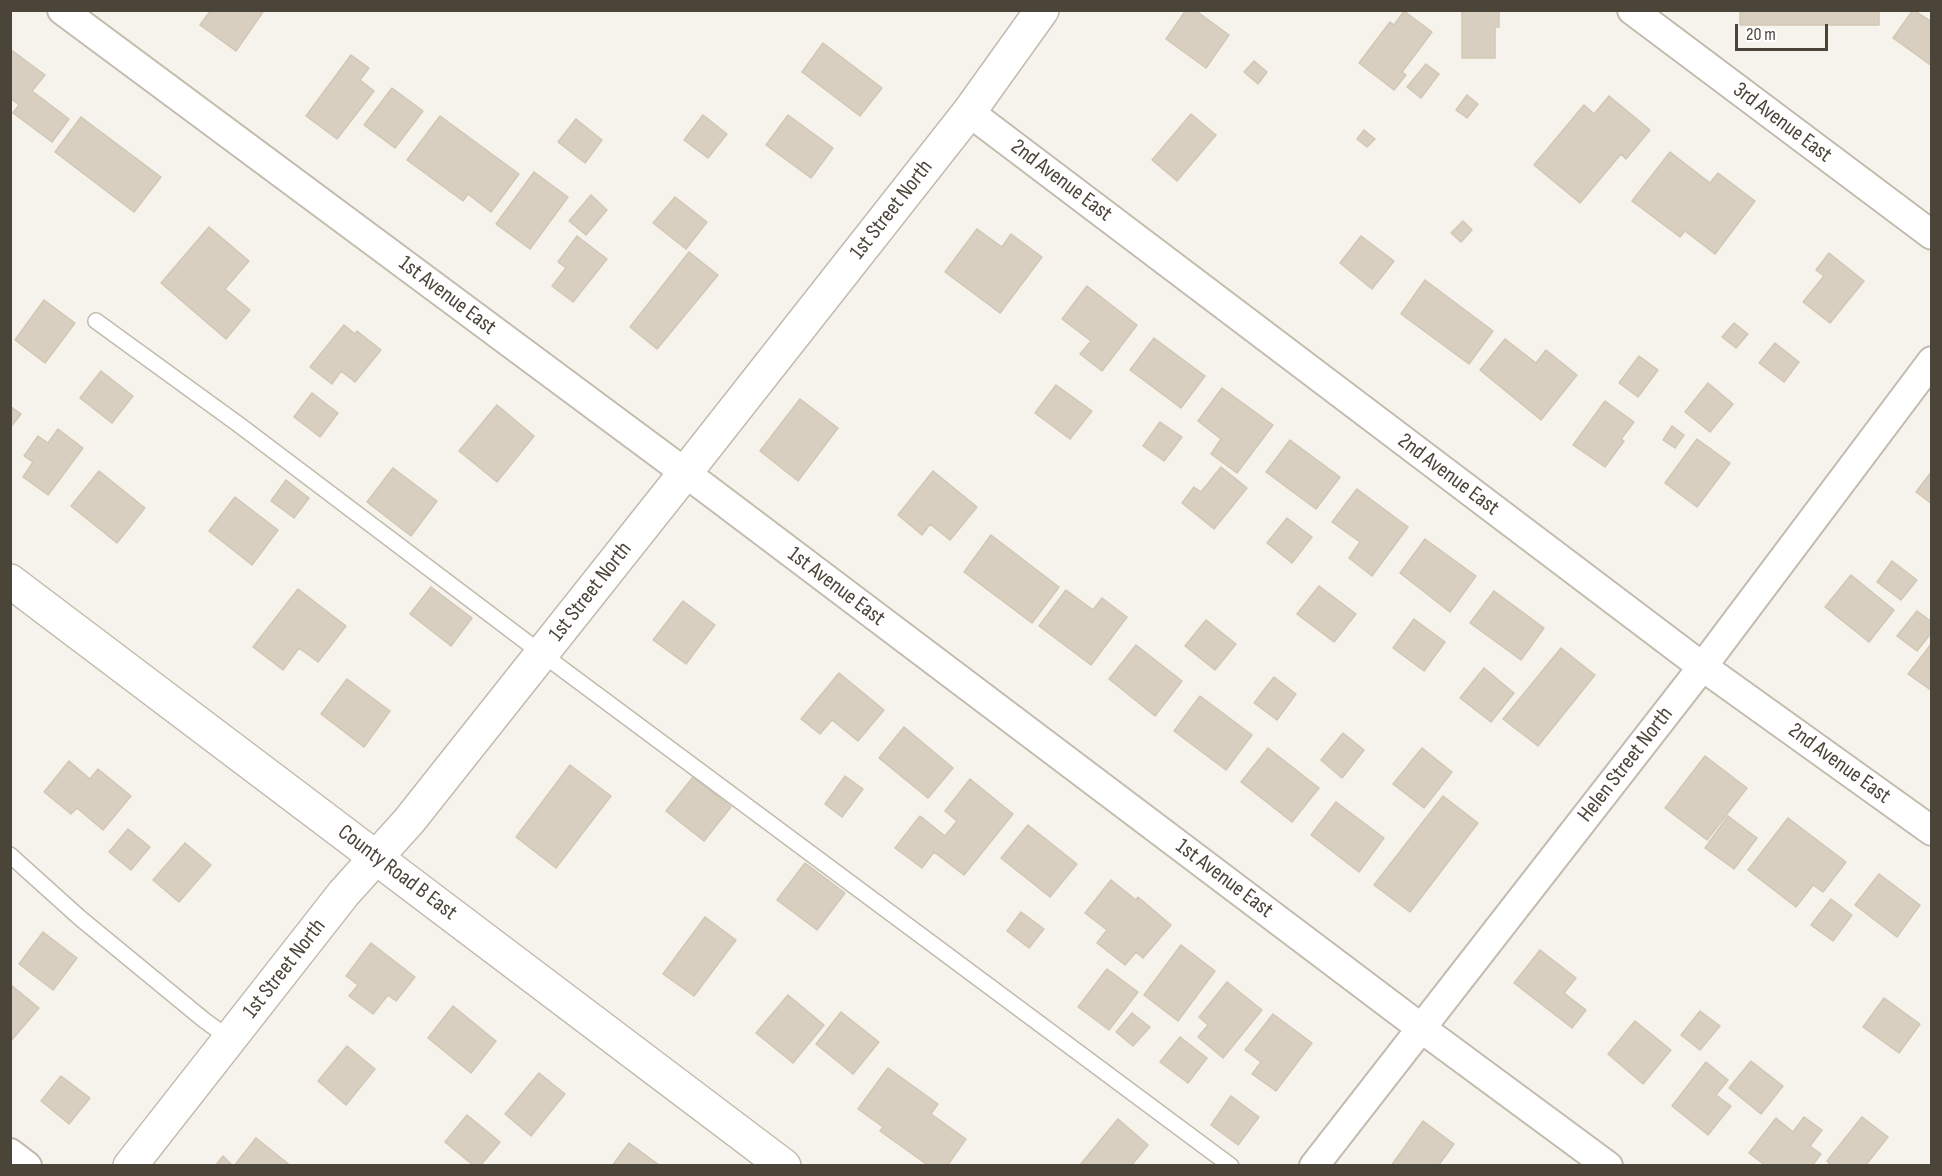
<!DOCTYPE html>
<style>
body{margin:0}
#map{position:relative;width:1942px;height:1176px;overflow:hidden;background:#f6f3ec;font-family:"Sofia Sans Condensed",sans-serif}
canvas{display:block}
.frame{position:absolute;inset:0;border:12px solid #4b4439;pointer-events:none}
.scale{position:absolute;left:1735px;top:24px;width:93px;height:27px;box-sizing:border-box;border:3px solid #4b4439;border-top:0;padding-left:8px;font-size:18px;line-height:21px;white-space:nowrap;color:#4b4439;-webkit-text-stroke:4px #fff;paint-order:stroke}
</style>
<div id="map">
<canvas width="1942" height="1176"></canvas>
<div class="frame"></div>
<div class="scale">20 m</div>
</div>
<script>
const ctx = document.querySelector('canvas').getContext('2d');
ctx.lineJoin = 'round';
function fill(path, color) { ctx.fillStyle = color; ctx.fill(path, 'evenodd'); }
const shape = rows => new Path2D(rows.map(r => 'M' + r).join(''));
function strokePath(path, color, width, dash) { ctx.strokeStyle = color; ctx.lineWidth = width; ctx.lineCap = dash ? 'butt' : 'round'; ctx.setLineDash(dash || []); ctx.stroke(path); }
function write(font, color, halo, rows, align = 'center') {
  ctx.font = font + ' "Sofia Sans Condensed",sans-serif'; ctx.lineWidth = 4.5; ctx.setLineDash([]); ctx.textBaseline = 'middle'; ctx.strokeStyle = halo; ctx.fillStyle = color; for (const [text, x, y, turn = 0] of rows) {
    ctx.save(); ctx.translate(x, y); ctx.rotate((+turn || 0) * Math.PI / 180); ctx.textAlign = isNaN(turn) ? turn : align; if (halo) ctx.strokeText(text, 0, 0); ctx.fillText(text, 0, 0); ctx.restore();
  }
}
const building = shape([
 [211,10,261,10,263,12,236,51,200,25,211,10],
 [1186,10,1195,10,1229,35,1206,68,1166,39,1186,10],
 [1462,10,1499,10,1499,27,1495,27,1495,58,1462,58,1462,10],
 [1740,10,1879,10,1879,25,1740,25,1740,10],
 [1913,10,1932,22,1932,66,1893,38,1913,10],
 [1404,11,1432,32,1402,72,1406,75,1394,90,1359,63,1390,22,1394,25,1404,11],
 [823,43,882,88,860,116,802,72,823,43],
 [10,49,45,75,32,91,69,119,52,142,13,113,19,105,10,98,10,49],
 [351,55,369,68,360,80,374,91,337,139,306,116,351,55],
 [1254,61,1267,72,1258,84,1244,72,1254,61],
 [1426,64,1439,74,1421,98,1407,87,1426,64],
 [392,88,423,111,395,148,364,125,392,88],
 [1467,95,1478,104,1467,118,1456,110,1467,95],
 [1609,96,1650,130,1626,159,1621,154,1580,203,1534,165,1584,105,1594,114,1609,96],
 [1191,114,1216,135,1177,181,1152,160,1191,114],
 [703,115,727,134,708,158,684,140,703,115],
 [788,115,833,148,811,178,766,145,788,115],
 [440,116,519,174,491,212,468,194,463,201,407,160,440,116],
 [81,117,161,177,134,212,55,152,81,117],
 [576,119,602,140,585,163,558,142,576,119],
 [1364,130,1375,139,1367,147,1357,139,1364,130],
 [1670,152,1710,183,1718,173,1755,201,1715,254,1685,231,1680,237,1632,201,1670,152],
 [534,172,568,197,530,249,496,224,534,172],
 [591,195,607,210,586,235,569,221,591,195],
 [675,197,707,222,686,249,653,223,675,197],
 [1463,221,1472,230,1461,242,1451,233,1463,221],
 [209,227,249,261,225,289,250,310,226,339,161,283,209,227],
 [977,229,1002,247,1011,234,1042,257,1000,313,945,272,977,229],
 [577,236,607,259,573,302,552,286,566,268,558,262,577,236],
 [1361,236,1394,261,1372,289,1340,263,1361,236],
 [689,252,718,275,657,349,630,327,689,252],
 [1829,253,1864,281,1830,323,1803,302,1824,276,1816,270,1829,253],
 [1425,280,1493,331,1469,364,1401,314,1425,280],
 [1087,286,1137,325,1102,371,1080,354,1091,341,1062,319,1087,286],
 [44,300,75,323,45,363,15,340,44,300],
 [1734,323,1748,334,1736,348,1722,337,1734,323],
 [344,325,355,334,357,331,381,350,355,382,341,371,332,384,310,367,344,325],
 [1154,338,1205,376,1181,408,1130,370,1154,338],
 [1505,339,1536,363,1546,350,1577,375,1541,420,1480,370,1505,339],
 [1775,343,1799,362,1784,382,1759,363,1775,343],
 [1639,356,1658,370,1638,397,1619,383,1639,356],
 [101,371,133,396,112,423,80,398,101,371],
 [1708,383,1733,404,1710,432,1685,412,1708,383],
 [1056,385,1092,411,1070,439,1035,413,1056,385],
 [1222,388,1273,425,1237,473,1211,454,1221,439,1198,421,1222,388],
 [312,393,338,413,320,437,294,417,312,393],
 [800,399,838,428,798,481,760,451,800,399],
 [1605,401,1634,422,1621,439,1624,441,1605,467,1573,445,1605,401],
 [497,405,534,436,497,482,459,451,497,405],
 [10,406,21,414,10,428,10,406],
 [1160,422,1182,437,1164,461,1143,446,1160,422],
 [1672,426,1684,435,1675,448,1663,440,1672,426],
 [58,429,83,448,48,495,23,477,33,462,24,456,38,436,48,443,58,429],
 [1697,439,1730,463,1697,507,1665,483,1697,439],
 [1290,440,1340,477,1316,509,1266,472,1290,440],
 [1221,467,1247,488,1214,529,1182,503,1194,487,1201,492,1221,467],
 [393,468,437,501,411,536,367,502,393,468],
 [99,471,145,508,117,543,71,506,99,471],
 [933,471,977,507,950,540,930,524,922,535,898,515,933,471],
 [1932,471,1932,504,1916,492,1932,471],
 [286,480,309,498,294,518,271,501,286,480],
 [1357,489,1408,527,1372,576,1349,558,1360,542,1332,522,1357,489],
 [235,497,278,530,252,565,209,531,235,497],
 [1287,518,1312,537,1292,563,1267,543,1287,518],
 [991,535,1059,587,1032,623,964,572,991,535],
 [1425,539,1476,576,1450,612,1400,573,1425,539],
 [1892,561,1917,580,1901,600,1877,582,1892,561],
 [1851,575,1894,610,1869,642,1825,607,1851,575],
 [1319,586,1356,614,1334,642,1297,614,1319,586],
 [431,587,472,618,451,646,410,614,431,587],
 [298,589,346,626,318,662,299,648,283,670,253,647,298,589],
 [1066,590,1093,610,1102,598,1127,617,1091,665,1039,626,1066,590],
 [1494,591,1544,628,1521,660,1470,623,1494,591],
 [683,601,715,625,686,664,653,640,683,601],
 [1917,611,1932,622,1932,632,1917,651,1897,636,1917,611],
 [1414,619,1445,642,1424,671,1393,648,1414,619],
 [1206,620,1236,644,1215,670,1185,646,1206,620],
 [1932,643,1932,691,1908,674,1932,643],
 [1136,645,1182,681,1155,716,1109,679,1136,645],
 [1561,648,1595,675,1538,746,1503,719,1561,648],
 [1484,668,1514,693,1491,722,1460,698,1484,668],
 [839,673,884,710,858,741,832,720,820,734,801,719,839,673],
 [1274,677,1296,694,1277,720,1254,703,1274,677],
 [347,679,390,711,364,747,321,714,347,679],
 [1200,696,1252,735,1226,770,1174,731,1200,696],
 [904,727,953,768,928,798,879,758,904,727],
 [1343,733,1364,750,1342,778,1321,760,1343,733],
 [1268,748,1319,788,1292,822,1241,782,1268,748],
 [1422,748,1452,772,1424,808,1393,784,1422,748],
 [1705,756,1747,788,1707,840,1665,808,1705,756],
 [69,761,90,779,98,769,131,796,103,830,77,808,71,814,44,792,69,761],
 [570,765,611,796,556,868,516,837,570,765],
 [845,776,863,789,842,817,825,804,845,776],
 [693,777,731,807,704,841,666,811,693,777],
 [970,779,1013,814,964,875,934,852,922,868,895,848,920,816,945,836,957,821,945,811,970,779],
 [1443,796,1478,823,1410,912,1374,885,1443,796],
 [1336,802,1384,838,1359,872,1311,835,1336,802],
 [1728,816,1757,838,1734,869,1705,848,1728,816],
 [1788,818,1846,862,1823,892,1813,885,1796,907,1748,870,1788,818],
 [1028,825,1077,864,1050,897,1001,858,1028,825],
 [128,829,150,847,131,870,109,852,128,829],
 [185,843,211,865,179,902,153,880,185,843],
 [805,863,845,893,817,930,777,900,805,863],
 [1879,874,1920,905,1897,937,1855,905,1879,874],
 [1111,880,1136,900,1138,897,1171,925,1143,958,1136,952,1125,965,1097,943,1107,930,1085,913,1111,880],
 [1831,899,1852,915,1833,941,1811,925,1831,899],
 [1021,912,1044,929,1029,948,1007,931,1021,912],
 [705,917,736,940,694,996,663,974,705,917],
 [43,932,77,958,53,990,19,964,43,932],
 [371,943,415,977,396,1001,388,995,373,1014,349,996,358,985,346,976,371,943],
 [1181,945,1215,971,1178,1021,1144,995,1181,945],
 [1540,950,1576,978,1564,993,1586,1010,1572,1028,1514,983,1540,950],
 [1107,969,1138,992,1109,1030,1078,1007,1107,969],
 [1227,982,1262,1010,1223,1058,1198,1037,1208,1025,1199,1017,1227,982],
 [11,985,39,1008,10,1042,10,986,11,985],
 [788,995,824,1025,793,1063,756,1033,788,995],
 [1884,998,1920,1024,1899,1053,1863,1027,1884,998],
 [453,1006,496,1041,471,1073,428,1038,453,1006],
 [1700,1011,1720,1026,1700,1050,1681,1035,1700,1011],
 [841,1012,879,1042,853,1074,816,1044,841,1012],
 [1132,1013,1150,1027,1133,1046,1116,1032,1132,1013],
 [1273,1014,1312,1043,1276,1091,1252,1074,1261,1062,1245,1050,1273,1014],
 [1635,1021,1671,1050,1643,1084,1608,1054,1635,1021],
 [1180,1037,1207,1058,1188,1083,1160,1062,1180,1037],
 [347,1046,375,1069,346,1105,318,1081,347,1046],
 [1751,1061,1783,1086,1761,1114,1729,1088,1751,1061],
 [1706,1062,1728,1080,1716,1095,1731,1106,1708,1135,1672,1106,1706,1062],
 [888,1068,938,1104,931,1114,966,1139,947,1166,929,1166,880,1131,883,1127,858,1109,888,1068],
 [539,1073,565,1094,531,1136,505,1114,539,1073],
 [61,1076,90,1098,69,1124,41,1101,61,1076],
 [1231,1096,1259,1117,1238,1145,1211,1125,1231,1096],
 [467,1115,500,1142,480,1166,474,1166,445,1142,467,1115],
 [1804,1117,1822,1130,1810,1146,1821,1154,1812,1166,1766,1166,1749,1153,1776,1118,1793,1132,1804,1117],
 [1862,1117,1888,1137,1865,1166,1832,1166,1827,1161,1862,1117],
 [1118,1119,1148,1145,1131,1166,1081,1166,1080,1165,1118,1119],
 [1423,1121,1454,1144,1438,1166,1391,1166,1423,1121],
 [256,1138,291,1166,234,1166,256,1138],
 [629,1143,659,1165,659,1166,612,1166,629,1143],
 [223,1156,233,1166,215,1166,223,1156]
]);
fill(building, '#d8cfc1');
strokePath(building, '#d3c7b4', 1.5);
const service = shape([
 [96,321,238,424,561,668,1231,1166],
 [10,855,80,918,204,1020,230,1039]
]);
const minor = shape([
 [62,10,703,486,1421,1028,1608,1166],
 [1632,10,1932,235],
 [969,112,1692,659,1932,831],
 [10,1153,27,1166],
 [1314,1166,1703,666,1932,361]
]);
const tertiary = shape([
 [10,581,784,1166],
 [130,1166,344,893,409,821,685,473,969,112,1042,10]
]);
strokePath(service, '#c2bbae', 18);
strokePath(minor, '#c2bbae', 32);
strokePath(tertiary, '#c2bbae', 36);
strokePath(service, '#fff', 15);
strokePath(minor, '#fff', 28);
strokePath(tertiary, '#fff', 33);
write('22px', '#4b4439', '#fff', [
 ["3rd Avenue East",1782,123,37],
 ["2nd Avenue East",1061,181,37],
 ["1st Street North",892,210,-52],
 ["1st Avenue East",447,296,37],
 ["2nd Avenue East",1448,475,37],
 ["1st Avenue East",836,587,37],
 ["1st Street North",591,592,-52],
 ["2nd Avenue East",1839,764,36],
 ["Helen Street North",1626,765,-52],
 ["County Road B East",397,873,37],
 ["1st Avenue East",1224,879,37],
 ["1st Street North",285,969,-52]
]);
</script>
